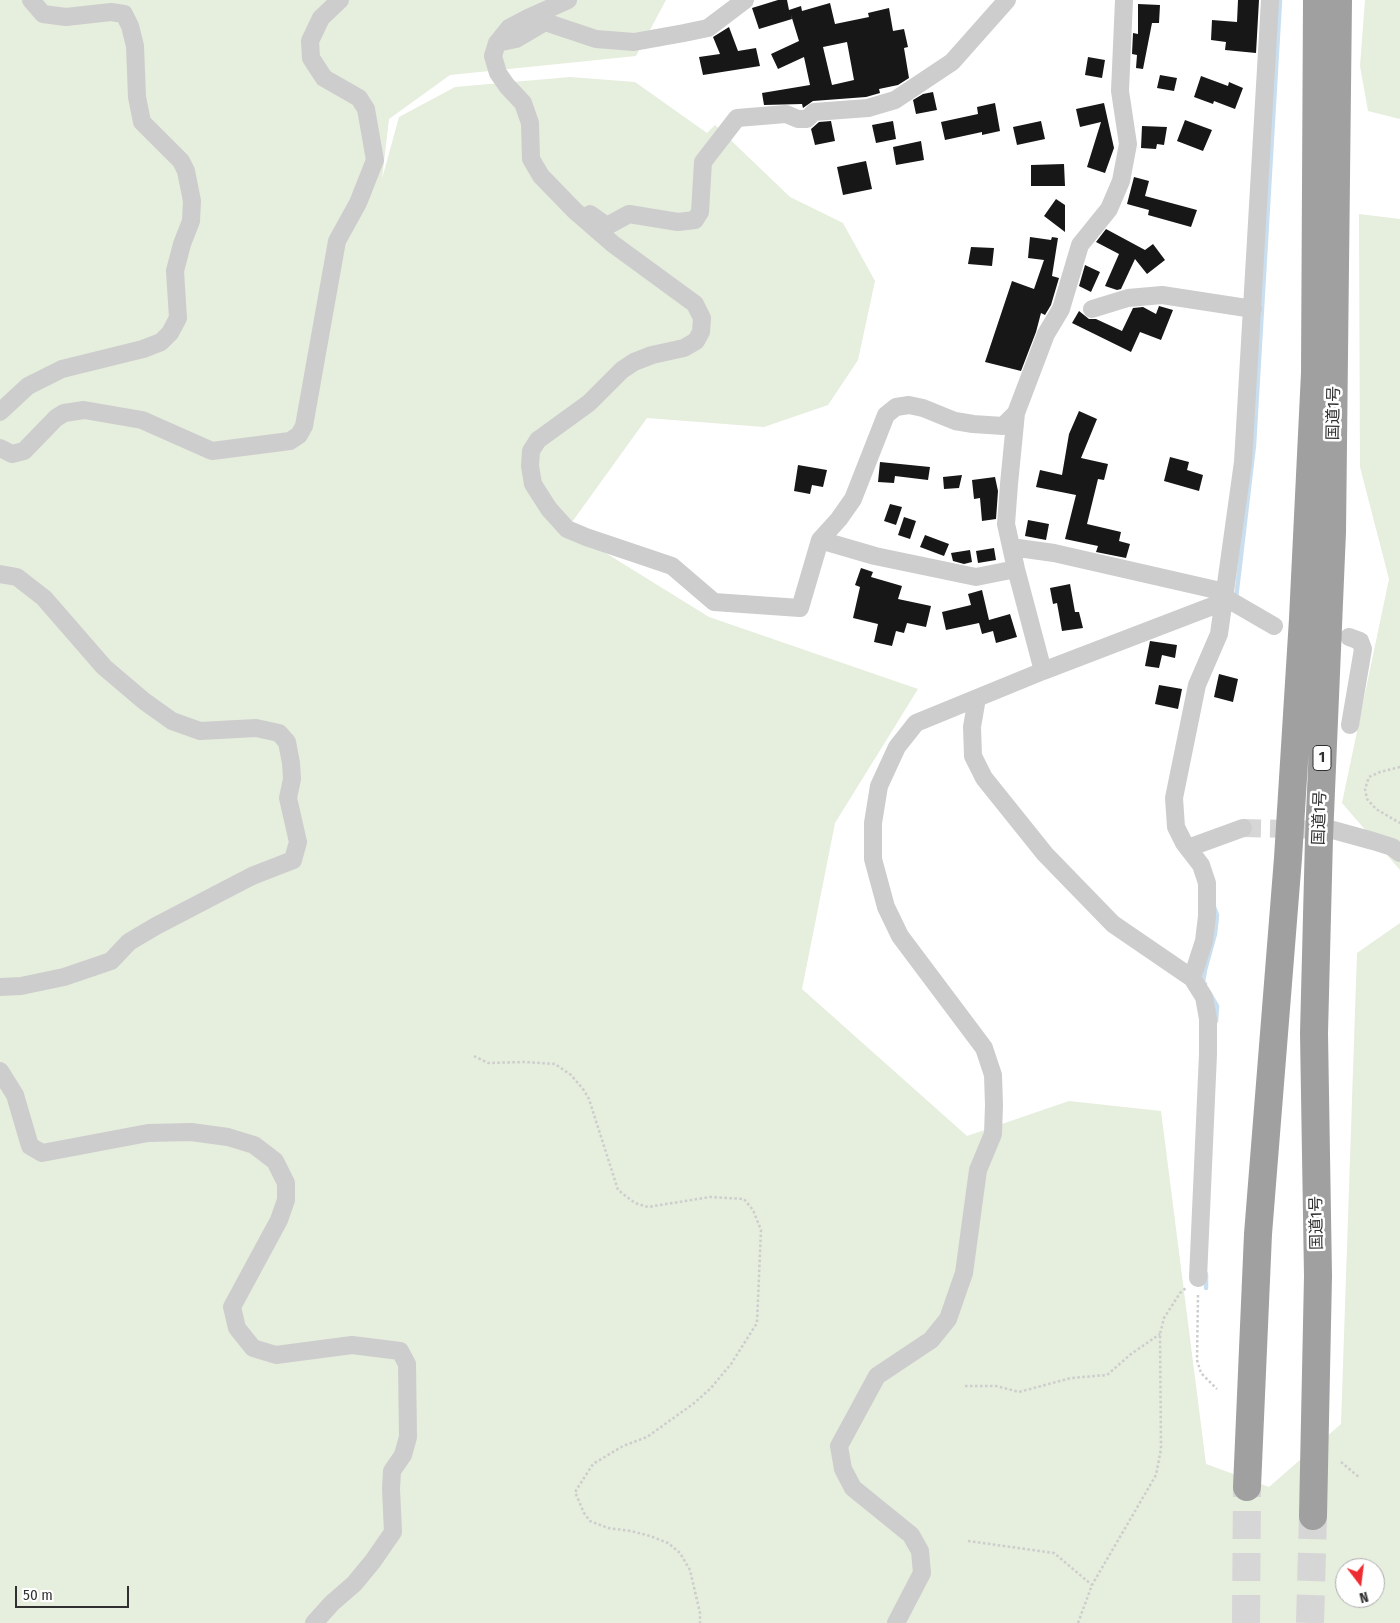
<!DOCTYPE html>
<meta charset="utf-8">
<style>
body{margin:0}
#map{position:relative;width:1400px;height:1623px;overflow:hidden;background:#fff;font-family:"Fira Sans Condensed",sans-serif}
canvas{display:block}
.north{position:absolute;left:1335px;top:1558px;width:50px;height:50px;box-sizing:border-box;background:#fff;border:1px solid #acacac;border-radius:50%;rotate:165deg;font-size:14px;font-weight:700;line-height:20px;text-align:center;color:#303030}
.north::after{content:'';display:block;margin:auto;width:18px;height:22px;background:#ee2b30;clip-path:polygon(50% 0,100% 100%,50% 72%,0 100%)}
.scale{position:absolute;left:15px;top:1586px;width:114px;height:22px;box-sizing:border-box;border:2px solid #303030;border-top:0;padding-left:6px;font-size:15px;line-height:18px;white-space:nowrap;color:#303030;-webkit-text-stroke:4px #fff;paint-order:stroke}
</style>
<div id="map">
<canvas width="1400" height="1623"></canvas>
<div class="north">N</div>
<div class="scale">50 m</div>
</div>
<script>
const ctx = document.querySelector('canvas').getContext('2d');
ctx.lineJoin = 'round';
function fill(path, color) { ctx.fillStyle = color; ctx.fill(path, 'evenodd'); }
const shape = rows => new Path2D(rows.map(r => 'M' + r).join(''));
function strokePath(path, color, width, dash) { ctx.strokeStyle = color; ctx.lineWidth = width; ctx.lineCap = dash ? 'butt' : 'round'; ctx.setLineDash(dash || []); ctx.stroke(path); }
function write(font, color, halo, rows, align = 'center') {
  ctx.font = font + ' "Fira Sans Condensed","Noto Sans JP",sans-serif'; ctx.lineWidth = 5; ctx.setLineDash([]); ctx.textBaseline = 'middle'; ctx.strokeStyle = halo; ctx.fillStyle = color; for (const [text, x, y, turn = 0] of rows) {
    ctx.save(); ctx.translate(x, y); ctx.rotate((+turn || 0) * Math.PI / 180); ctx.textAlign = isNaN(turn) ? turn : align; if (halo) ctx.strokeText(text, 0, 0); ctx.fillText(text, 0, 0); ctx.restore();
  }
}
fill(shape([
 [0,0,666,0,636,56,450,75,389,119,382,179,399,117,455,87,570,77,635,82,707,133,715,125,790,197,843,223,875,281,858,360,828,405,764,427,647,418,567,529,709,617,918,689,835,823,802,989,967,1136,1069,1101,1161,1111,1206,1464,1269,1487,1341,1424,1357,953,1400,923,1400,1623,0,1623],
 [1345,1568,1375,1568,1375,1598,1345,1598],
 [1365,0,1400,0,1400,119,1368,111,1360,66],
 [1359,214,1400,219,1400,870,1342,803,1389,579,1360,467]
]), '#e6eede');
strokePath(shape([
 [1236,598,1254,445,1280,0],
 [1205,984,1203,982,1205,970,1215,934,1217,915,1214,907],
 [1211,996,1217,1006,1216,1021],
 [1206,1288,1206,1274]
]), '#c9deee', 4.5);
fill(shape([
 [778,0,787,0,789,10,801,6,802,11,830,3,835,24,869,17,868,13,889,8,893,31,904,29,908,47,904,48,909,78,898,85,879,89,880,93,866,97,813,101,803,108,802,104,764,105,762,93,810,85,804,57,778,69,771,54,799,41,791,15,792,19,759,29,752,8],
 [847,42,854,80,832,85,823,47],
 [1238,0,1259,0,1256,53,1225,50,1226,42,1211,40,1212,20,1237,22],
 [1138,4,1160,5,1159,23,1152,23,1143,69,1136,68,1137,55,1132,54,1133,33,1138,34],
 [729,27,738,51,756,48,760,66,703,75,699,57,720,54,713,37],
 [1088,57,1105,60,1102,78,1085,75],
 [1160,75,1177,78,1174,91,1157,88],
 [1201,76,1228,86,1229,82,1243,88,1235,109,1214,101,1213,104,1194,97],
 [933,92,937,110,916,114,913,100,923,94],
 [995,103,1000,131,982,135,982,132,945,140,941,122,978,114,977,107],
 [1104,103,1114,148,1105,173,1087,167,1101,122,1080,127,1076,109],
 [1185,120,1212,130,1203,151,1177,141],
 [831,121,835,141,815,145,811,129,819,122],
 [893,121,896,139,876,143,872,125],
 [1041,121,1045,139,1017,145,1013,127],
 [1142,126,1167,127,1164,145,1157,144,1156,149,1141,148],
 [921,141,924,160,896,165,893,147],
 [866,161,872,189,843,195,837,167],
 [1064,164,1065,186,1031,186,1031,165],
 [1134,177,1149,181,1145,196,1197,210,1191,227,1148,215,1149,210,1127,204],
 [1056,199,1065,205,1065,232,1044,216],
 [1106,229,1145,250,1153,244,1165,260,1147,274,1135,259,1121,289,1117,290,1105,286,1119,254,1096,242],
 [1030,237,1051,240,1052,237,1058,238,1052,276,1059,278,1051,305,1045,315,1041,313,1036,332,1021,371,985,362,1012,281,1034,289,1044,260,1028,258],
 [971,247,994,248,992,266,968,264],
 [1085,265,1100,272,1091,292,1079,286],
 [1159,306,1173,310,1161,340,1140,332,1131,352,1072,323,1079,311,1089,319,1096,319,1122,331,1133,308,1143,307,1156,314],
 [1079,411,1097,419,1081,458,1108,464,1104,480,1098,479,1087,524,1121,532,1119,541,1130,544,1126,558,1096,552,1098,546,1065,539,1076,495,1036,487,1040,470,1062,475,1069,434],
 [1170,457,1189,462,1187,470,1203,475,1199,491,1164,481],
 [880,462,930,467,928,480,895,476,894,483,878,482],
 [798,465,827,470,823,487,812,485,810,494,794,491],
 [962,475,959,488,944,489,943,477],
 [995,477,998,491,996,519,982,521,980,498,974,499,972,480],
 [890,504,902,507,896,525,884,521],
 [904,517,916,521,910,539,898,535],
 [1028,520,1049,524,1046,540,1025,536],
 [925,535,949,544,944,556,920,547],
 [994,548,996,560,978,563,976,551],
 [970,550,972,562,964,564,953,561,951,553],
 [861,568,873,572,871,577,902,586,898,599,931,606,926,627,907,623,904,633,896,631,892,646,874,642,878,624,853,618,860,587,855,585],
 [1070,584,1075,612,1079,612,1083,628,1062,631,1057,603,1053,604,1050,588],
 [982,590,989,620,1010,614,1017,637,996,643,993,631,982,634,979,623,946,630,942,612,971,605,968,594],
 [1150,641,1177,645,1175,658,1162,655,1159,668,1145,666],
 [1219,674,1238,679,1233,702,1214,697],
 [1159,685,1182,689,1178,709,1155,704]
]), '#171717');
strokePath(shape([
 [1243,828,1330,830]
]), '#d6d6d6', 18, [18, 9]);
strokePath(shape([
 [1246,1623,1247,1487],
 [1310,1623,1313,1516]
]), '#d6d6d6', 28, [28, 14]);
strokePath(shape([
 [1400,767,1380,772,1369,777,1365,789,1367,799,1376,809,1400,823],
 [474,1056,488,1063,525,1062,555,1064,571,1075,583,1089,589,1099,618,1190,635,1203,648,1207,710,1197,744,1199,753,1210,761,1230,757,1323,731,1364,710,1389,693,1404,647,1437,623,1446,593,1464,575,1492,584,1513,590,1521,608,1528,631,1531,650,1536,668,1543,680,1553,690,1570,700,1613,700,1623],
 [1198,1295,1197,1360,1201,1373,1217,1389],
 [965,1386,996,1386,1019,1392,1071,1378,1107,1375,1131,1354,1160,1334],
 [1341,1462,1360,1478],
 [968,1541,1054,1553,1092,1585],
 [1078,1623,1092,1585,1156,1475,1161,1449,1160,1334,1164,1318,1180,1293,1187,1287]
]), '#cdcdcd', 2.5, [2.5, 2.5]);
strokePath(shape([
 [568,0,528,18,509,28,497,43,493,56,498,73,507,86,523,103,530,123,531,159,541,176,575,211,613,244,695,304,702,318,701,332,696,341,684,348,652,355,634,362,622,370,589,403,538,440,531,451,530,466,533,484,549,509,567,529,586,537,672,566,714,602,800,608,820,540,839,519,853,499,886,415,896,407,909,405,923,408,955,421,973,424,1003,426,1016,413,1046,334,1061,309,1080,245,1109,209,1121,181,1128,144,1120,91,1124,0],
 [497,43,516,39,545,22,596,39,634,42,684,33,708,28,745,0],
 [590,214,607,226,629,214,678,222,695,220,700,212,703,162,737,118,786,114,798,119,807,119,814,112,868,108,895,100,952,62,1007,0],
 [1092,309,1128,298,1162,295,1253,309],
 [0,412,28,386,62,369,143,349,161,342,170,333,178,318,175,271,182,244,191,221,192,201,186,171,181,161,142,122,137,97,135,46,130,26,124,14,111,12,66,17,43,14,31,0],
 [1016,413,1009,484,1006,524,1016,569,1043,671],
 [0,448,12,454,24,451,56,418,64,413,84,410,142,420,212,451,290,441,299,435,304,426,337,241,358,203,375,160,366,109,359,98,324,78,311,58,310,41,321,18,340,0],
 [820,540,875,556,976,577,1016,569],
 [1011,547,1054,553,1225,592],
 [0,574,17,577,44,598,104,667,144,701,172,721,200,731,256,728,279,733,287,742,291,763,292,779,288,798,298,842,293,860,252,876,156,926,129,942,111,961,64,977,21,986,0,987],
 [1224,597,1274,626],
 [1349,637,1360,641,1363,649,1350,725],
 [977,698,972,727,973,756,984,778,1045,854,1113,924,1192,978,1204,997,1208,1019,1208,1054,1198,1278],
 [1333,830,1373,841,1392,847,1400,853],
 [1188,848,1243,828],
 [1192,978,1204,941,1207,916,1207,883,1201,865,1184,843,1176,827,1174,798,1197,685,1219,634,1243,462,1270,0],
 [0,1071,15,1095,30,1146,42,1153,148,1133,191,1132,228,1137,254,1145,275,1161,286,1183,286,1200,279,1220,232,1307,237,1328,253,1348,276,1355,352,1345,400,1351,407,1364,408,1437,403,1455,392,1471,391,1489,393,1532,373,1561,354,1584,332,1603,314,1623],
 [896,1623,922,1573,920,1551,911,1535,853,1488,843,1469,839,1446,877,1376,931,1340,948,1319,964,1273,978,1170,993,1134,994,1105,993,1075,984,1048,900,936,886,907,873,859,873,823,879,786,897,747,916,723,1043,671,1223,602]
]), '#cdcdcd', 18);
strokePath(shape([
 [1247,1487,1258,1234,1288,858,1303,619,1315,373,1317,0],
 [1313,1516,1318,1276,1314,1033,1319,838,1332,532,1338,0]
]), '#a0a0a0', 28);
for (const [x, y, w] of [
 [1322,758,18]
]) { const box = new Path2D(); box.roundRect(x - w / 2, y - 12.5, w, 25, 4); ctx.fillStyle = '#fff'; ctx.fill(box); strokePath(box, '#303030', 1); }
write('bold 15px', '#303030', null, [
 ["1",1322,758]
]);
write('16px', '#303030', '#fff', [
 ["国道1号",1334,413,-89],
 ["国道1号",1320,818,-88],
 ["国道1号",1317,1223,-91]
]);
</script>
